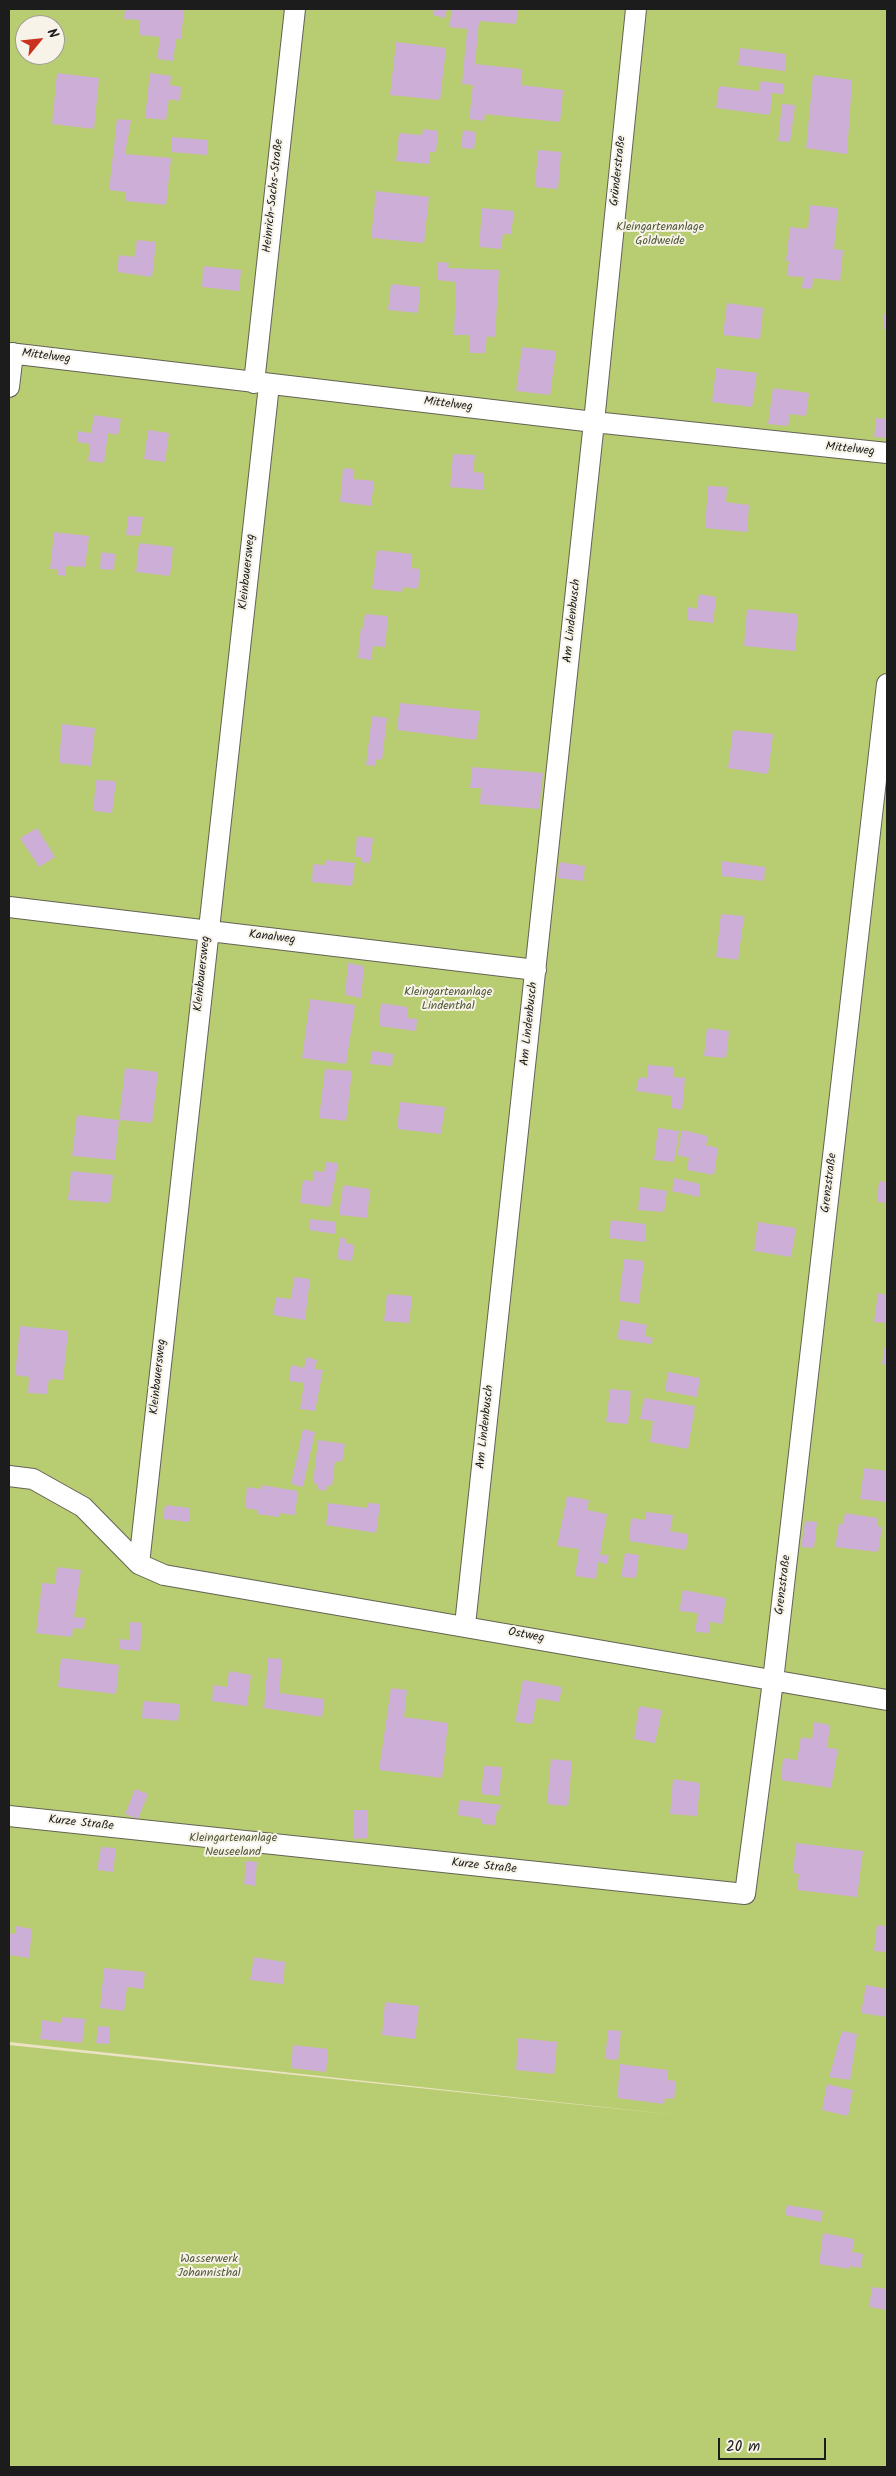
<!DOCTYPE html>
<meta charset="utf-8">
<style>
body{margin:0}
#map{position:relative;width:896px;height:2476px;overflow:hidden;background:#ebe3c3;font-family:Kalam,sans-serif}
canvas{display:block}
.frame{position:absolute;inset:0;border:10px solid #1c1c1c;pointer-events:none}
.north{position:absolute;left:15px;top:15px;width:50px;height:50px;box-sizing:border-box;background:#f7f3e8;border:1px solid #9f9d96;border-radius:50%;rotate:62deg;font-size:14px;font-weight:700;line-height:20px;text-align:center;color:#1c1c1c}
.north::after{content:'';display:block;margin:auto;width:18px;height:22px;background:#c8321e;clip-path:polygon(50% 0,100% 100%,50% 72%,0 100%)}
.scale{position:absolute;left:718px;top:2438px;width:108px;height:22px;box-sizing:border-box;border:2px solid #1c1c1c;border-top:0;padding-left:6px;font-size:15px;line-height:18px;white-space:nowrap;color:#1c1c1c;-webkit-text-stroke:4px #f7f3e8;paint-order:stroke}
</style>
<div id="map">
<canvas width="896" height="2476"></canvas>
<div class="frame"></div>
<div class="north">N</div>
<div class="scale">20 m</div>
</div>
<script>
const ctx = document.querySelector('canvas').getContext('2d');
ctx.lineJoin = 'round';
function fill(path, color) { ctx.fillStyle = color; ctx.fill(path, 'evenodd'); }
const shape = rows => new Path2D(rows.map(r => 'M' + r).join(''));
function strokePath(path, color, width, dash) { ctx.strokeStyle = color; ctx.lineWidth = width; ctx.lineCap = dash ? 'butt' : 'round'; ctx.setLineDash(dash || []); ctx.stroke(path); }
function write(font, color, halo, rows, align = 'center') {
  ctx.font = font + ' Kalam,sans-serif'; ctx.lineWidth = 4; ctx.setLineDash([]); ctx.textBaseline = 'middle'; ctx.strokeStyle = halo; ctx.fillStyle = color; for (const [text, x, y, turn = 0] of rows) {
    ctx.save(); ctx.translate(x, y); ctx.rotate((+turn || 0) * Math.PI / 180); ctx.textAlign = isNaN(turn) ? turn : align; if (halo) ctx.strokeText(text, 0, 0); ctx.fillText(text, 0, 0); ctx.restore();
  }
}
fill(shape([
 [9,9,887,9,887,2467,9,2467,9,2045,686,2116,9,2042],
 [25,25,55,25,55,55,25,55]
]), '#b8cd71');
fill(shape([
 [125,9,184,9,181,39,176,39,173,61,157,59,160,37,139,35,140,20,124,19],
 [434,9,447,9,445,18,433,15],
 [452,9,518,9,516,24,479,21,475,64,522,69,521,85,563,90,560,122,485,114,484,121,469,119,473,85,462,84,467,31,467,29,449,27],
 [396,42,446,48,440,100,390,95],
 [740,48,786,54,785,71,738,65],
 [57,73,99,78,94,129,52,124],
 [150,73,171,76,170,85,181,87,180,101,169,99,166,120,145,118],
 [813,75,852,80,847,154,806,148],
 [761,81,784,84,783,94,772,93,770,115,716,108,719,86,759,91],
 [782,104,795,105,790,142,778,141],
 [117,119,131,120,125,154,171,158,166,205,125,201,125,192,109,190],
 [423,129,438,131,436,152,430,152,429,164,396,161,399,133,422,135],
 [463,130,476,132,474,149,461,148],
 [172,137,208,140,207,155,171,152],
 [538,150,561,152,558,189,535,187],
 [376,191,429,197,424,243,371,238],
 [810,205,838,208,834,249,843,250,840,281,813,278,812,289,802,288,803,277,787,276,789,261,786,261,790,227,808,229],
 [482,208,514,211,511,234,503,234,501,249,479,247],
 [137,240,156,242,152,277,117,272,119,255,134,257],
 [438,262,449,263,448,268,499,270,495,337,487,336,485,353,470,353,470,335,454,335,456,282,437,280],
 [203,266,241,270,239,291,202,287],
 [391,284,420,287,418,313,388,310],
 [727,303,763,308,760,339,723,335],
 [884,314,887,315,887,329,883,329],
 [522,347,556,351,550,395,516,391],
 [716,368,757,373,752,407,712,402],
 [773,388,809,393,806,416,790,414,788,426,768,424],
 [94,415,121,419,118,435,108,433,104,463,88,461,90,444,77,442,77,431,91,433],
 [876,418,887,419,887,438,874,437],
 [148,430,169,433,165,462,144,459],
 [453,454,475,455,473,472,484,473,483,490,450,487],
 [343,468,354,469,354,479,374,481,371,506,340,502],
 [708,486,727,487,726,502,749,505,747,532,705,528],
 [128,516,143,517,140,536,126,535],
 [54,532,89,536,85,567,66,566,65,576,58,575,58,569,50,569],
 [139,543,173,547,170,576,136,572],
 [377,550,412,554,411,568,420,569,418,589,403,587,402,592,372,589],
 [101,552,115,554,114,570,100,569],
 [699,594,716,597,713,623,687,620,688,607,697,609],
 [747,609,798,614,795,651,744,646],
 [365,614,388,616,385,647,373,646,371,660,358,658,361,627,363,628],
 [400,703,480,711,476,740,397,730],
 [372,716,387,718,382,760,375,759,375,766,366,765],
 [62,724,95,728,91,766,59,763],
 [733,730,773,734,768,774,728,768],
 [472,767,543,773,539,809,480,804,481,788,470,788],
 [96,780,116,781,112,813,93,811],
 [37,828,55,857,39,867,20,838],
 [357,836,373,838,370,863,362,862,362,857,355,857],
 [325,860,355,863,352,886,312,882,313,864,325,865],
 [722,861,765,867,764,881,721,876],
 [559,862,585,866,583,881,558,878],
 [721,914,744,916,738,960,716,957],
 [348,963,364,966,361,998,345,995],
 [310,999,355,1005,346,1064,302,1058],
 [381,1003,407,1007,407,1018,417,1019,416,1031,379,1026],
 [707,1028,729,1031,726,1058,704,1056],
 [372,1051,393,1054,392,1066,370,1064],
 [648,1065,673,1067,673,1077,685,1078,682,1110,671,1108,671,1096,636,1091,639,1077,647,1078],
 [125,1068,158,1072,152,1123,119,1120,115,1160,72,1156,77,1115,119,1120],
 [325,1069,352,1071,346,1121,319,1118],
 [400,1102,445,1107,441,1134,397,1129],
 [658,1128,679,1131,674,1162,654,1160],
 [682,1130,708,1136,706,1145,718,1148,714,1175,687,1170,689,1158,677,1155],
 [326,1162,338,1163,330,1207,300,1203,303,1180,313,1181,314,1171,324,1172],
 [71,1171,113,1175,110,1203,68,1200],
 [674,1178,700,1184,699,1197,672,1191],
 [879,1181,887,1182,887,1203,877,1202],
 [343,1185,370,1189,367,1218,339,1215],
 [640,1187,667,1191,664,1212,638,1210],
 [310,1219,336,1222,335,1234,309,1230],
 [611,1220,646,1224,645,1242,609,1238],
 [758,1222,796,1228,791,1257,754,1251],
 [340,1238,346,1238,346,1243,354,1245,352,1261,337,1259],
 [624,1259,644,1261,639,1304,619,1301],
 [294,1277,310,1279,305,1320,273,1315,276,1297,291,1299],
 [878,1293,887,1295,887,1323,874,1322],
 [387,1294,412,1296,409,1323,384,1321],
 [620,1320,647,1325,645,1336,653,1338,651,1344,617,1339],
 [20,1326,68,1331,63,1380,49,1379,47,1394,28,1393,29,1377,15,1375],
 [884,1348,887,1349,887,1365,882,1364],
 [306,1357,317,1360,315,1369,323,1370,315,1411,300,1409,304,1383,289,1381,291,1365,304,1368],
 [668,1372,700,1378,697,1397,665,1391],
 [610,1389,631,1391,628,1424,606,1422],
 [644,1398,695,1406,688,1449,650,1442,653,1421,640,1419],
 [303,1429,315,1432,303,1487,291,1484],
 [318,1440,345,1444,342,1462,335,1461,332,1486,327,1485,326,1491,317,1489,318,1484,313,1483],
 [864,1468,887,1471,885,1502,860,1499],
 [261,1485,298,1491,295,1515,279,1513,279,1517,257,1514,257,1510,245,1508,247,1487,261,1489],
 [567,1496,589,1500,587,1510,607,1514,600,1554,609,1556,607,1564,598,1562,596,1579,575,1576,579,1549,557,1546],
 [328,1503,368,1508,368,1503,380,1504,376,1533,326,1525],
 [165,1505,190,1508,189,1522,163,1519],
 [645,1512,673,1515,670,1531,688,1534,686,1550,629,1541,631,1518,645,1520],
 [845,1513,878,1518,877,1526,882,1527,878,1552,835,1547,839,1523,843,1524],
 [805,1521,817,1522,814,1548,801,1547],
 [625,1553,639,1555,636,1578,621,1577],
 [57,1567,81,1570,74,1617,85,1618,84,1629,73,1628,72,1637,36,1633,42,1583,55,1584],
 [683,1590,726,1598,722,1624,710,1622,709,1633,695,1632,698,1613,679,1611],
 [130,1622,142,1623,140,1651,120,1649,120,1639,129,1640],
 [61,1658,119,1665,116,1694,58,1687],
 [268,1658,282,1659,279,1693,324,1699,322,1717,264,1708],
 [229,1671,251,1675,247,1706,212,1701,213,1685,227,1687],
 [523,1680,562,1687,559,1702,537,1698,532,1724,515,1722],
 [391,1688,407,1690,404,1717,448,1723,442,1778,379,1770],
 [143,1701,180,1704,178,1721,142,1718],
 [639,1706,662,1710,655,1743,634,1739],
 [814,1722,830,1725,827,1748,838,1749,831,1788,781,1780,783,1758,797,1760,801,1737,812,1739],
 [551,1759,572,1761,568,1806,547,1804],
 [484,1766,502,1767,499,1796,481,1794],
 [673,1779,700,1783,697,1816,670,1814],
 [135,1789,148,1794,138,1819,125,1814],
 [459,1800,501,1805,500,1810,497,1810,495,1825,482,1824,482,1819,458,1815],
 [354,1810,367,1810,367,1838,353,1839],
 [796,1843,863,1851,857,1897,797,1890,799,1874,793,1873],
 [101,1847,116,1848,113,1872,97,1870],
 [246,1861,257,1862,255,1886,244,1884],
 [877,1925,887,1926,887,1952,874,1951],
 [16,1926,32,1929,29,1958,9,1955,9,1933,15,1934],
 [254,1957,285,1962,283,1984,250,1980],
 [104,1968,145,1972,143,1989,127,1987,124,2011,100,2008],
 [866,1985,887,1989,887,2017,861,2013],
 [385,2002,419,2006,415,2039,382,2035],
 [62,2017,85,2019,82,2043,40,2039,42,2020,61,2023],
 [98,2026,110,2027,109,2044,96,2043],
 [608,2030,621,2031,618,2060,605,2059],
 [842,2031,857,2034,850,2080,829,2077],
 [518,2038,557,2042,554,2074,516,2070],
 [293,2045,328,2049,326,2072,291,2068],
 [620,2064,668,2070,667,2080,676,2081,674,2099,665,2098,664,2104,617,2098],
 [827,2084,853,2090,848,2116,822,2110],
 [787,2205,823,2211,821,2222,785,2215],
 [823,2233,854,2239,852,2252,863,2254,861,2268,850,2266,850,2269,819,2264],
 [872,2287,887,2289,887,2310,869,2307]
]), '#cdaed7');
const service = shape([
 [9,353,594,422,887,453],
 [254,383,295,9],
 [9,387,13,353],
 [9,907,536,970],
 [9,1476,33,1479,83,1507,139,1564,164,1575,887,1700],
 [139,1564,269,385],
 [465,1625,594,422,636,9],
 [9,1816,745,1894,773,1681,887,684]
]);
strokePath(service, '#646256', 22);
strokePath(service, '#fff', 20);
write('12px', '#1c1c1c', '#f7f3e8', [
 ["Gründerstraße",619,171,-84],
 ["Heinrich-Sachs-Straße",274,196,-84],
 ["Mittelweg",46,357,7],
 ["Mittelweg",448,405,7],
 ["Mittelweg",850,450,6],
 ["Kleinbauersweg",248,572,-84],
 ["Am Lindenbusch",573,621,-84],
 ["Kanalweg",272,938,7],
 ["Kleinbauersweg",203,974,-84],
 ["Am Lindenbusch",530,1024,-84],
 ["Grenzstraße",830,1183,-83],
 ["Kleinbauersweg",159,1377,-84],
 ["Am Lindenbusch",486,1427,-84],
 ["Grenzstraße",784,1585,-83],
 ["Ostweg",526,1636,10],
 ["Kurze Straße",81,1824,6],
 ["Kurze Straße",484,1867,6]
]);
write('12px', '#535a3a', '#f7f3e8', [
 ["Kleingartenanlage",660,228],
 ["Goldweide",660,242],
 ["Kleingartenanlage",448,993],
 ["Lindenthal",448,1007],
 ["Kleingartenanlage",233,1839],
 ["Neuseeland",233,1853],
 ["Wasserwerk",209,2260],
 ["Johannisthal",209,2274]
]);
</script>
